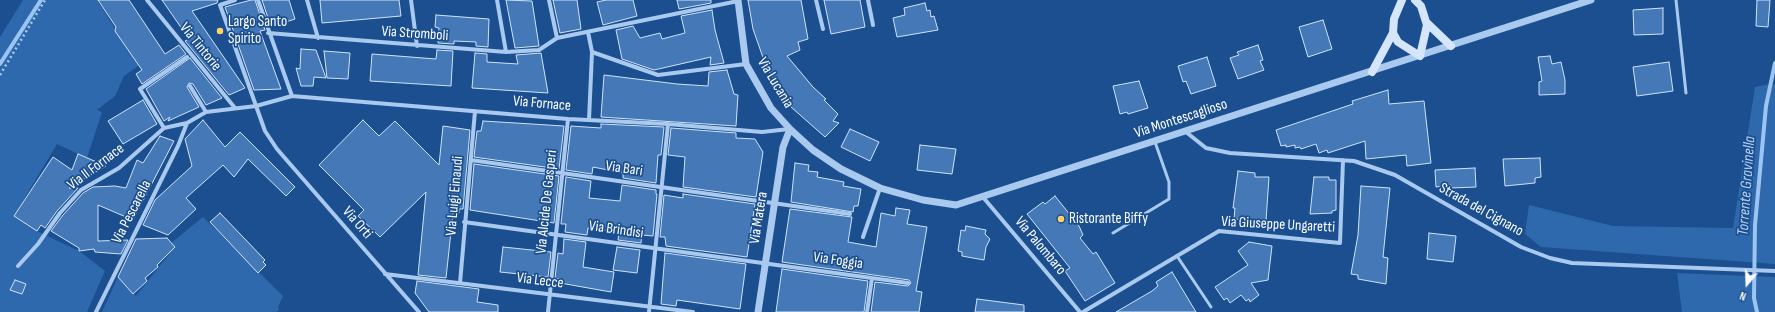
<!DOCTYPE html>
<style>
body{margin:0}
#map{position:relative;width:1775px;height:312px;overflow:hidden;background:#1b4f8f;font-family:"Sofia Sans Condensed",sans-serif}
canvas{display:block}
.north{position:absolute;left:1727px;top:264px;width:40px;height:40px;-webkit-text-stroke:3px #1b4f8f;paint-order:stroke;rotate:199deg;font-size:11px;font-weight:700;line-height:16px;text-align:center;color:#fff}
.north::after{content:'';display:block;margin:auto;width:14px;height:18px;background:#fff;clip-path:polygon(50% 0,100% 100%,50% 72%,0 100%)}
</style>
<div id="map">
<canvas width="1775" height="312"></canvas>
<div class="north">N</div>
</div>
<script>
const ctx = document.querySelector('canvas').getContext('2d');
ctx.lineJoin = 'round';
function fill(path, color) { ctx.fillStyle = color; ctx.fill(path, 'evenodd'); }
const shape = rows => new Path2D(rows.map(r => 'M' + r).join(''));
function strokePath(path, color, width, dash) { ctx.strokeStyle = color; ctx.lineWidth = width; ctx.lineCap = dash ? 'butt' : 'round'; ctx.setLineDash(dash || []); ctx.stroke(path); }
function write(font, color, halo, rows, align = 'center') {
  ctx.font = font + ' "Sofia Sans Condensed",sans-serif'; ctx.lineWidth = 3.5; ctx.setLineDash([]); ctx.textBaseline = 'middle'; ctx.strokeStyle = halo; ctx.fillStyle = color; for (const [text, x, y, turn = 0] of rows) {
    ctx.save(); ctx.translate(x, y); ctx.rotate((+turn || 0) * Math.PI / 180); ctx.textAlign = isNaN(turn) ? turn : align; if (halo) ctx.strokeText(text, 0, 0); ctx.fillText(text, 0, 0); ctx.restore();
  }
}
fill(shape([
 [23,0,97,0,132,56,141,64,124,76,115,96,97,110,102,112,87,158,57,144,14,216,37,231,79,251,105,271,87,312,0,312,0,37],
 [1770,84,1775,85,1775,264,1541,247,1525,234,1529,205,1613,226,1733,228,1755,87],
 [203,217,283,296,278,307,279,310,276,312,102,312,118,277,136,296,174,248,171,243],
 [1677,273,1775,277,1775,312,1682,312]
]), '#2e69ad');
strokePath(shape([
 [0,64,41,0],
 [1757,312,1754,298,1755,225,1766,106,1775,63]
]), '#9cc4f0', 4);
const building = shape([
 [98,0,129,0,165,54,179,45,186,54,142,84,136,74,142,70,115,31,116,27,98,0],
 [162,0,218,0,217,3,192,11,245,88,229,95,185,41,189,39,162,0],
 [251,0,255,0,265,30,260,31,281,89,254,90,225,7,251,0],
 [262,0,289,0,295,19,271,27,262,0],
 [320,0,399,0,401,16,322,23,320,0],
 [506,0,532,1,539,46,515,48,506,0],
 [553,0,577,0,581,29,560,33,553,0],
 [606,0,633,0,637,16,603,25,597,2,606,0],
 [677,0,711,0,711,3,679,9,677,0],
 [748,0,801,0,808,39,798,42,800,50,787,56,813,87,826,99,824,100,838,114,833,121,839,123,825,137,791,107,793,105,767,69,753,29,748,0],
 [824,0,860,0,865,27,831,34,824,0],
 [1757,0,1770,0,1768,27,1756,26,1757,0],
 [925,3,927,11,930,10,931,17,934,16,938,30,897,37,893,18,905,15,904,8,925,3],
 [1663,8,1663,34,1634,35,1633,10,1663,8],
 [712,10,715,30,724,63,710,65,711,57,654,70,622,59,616,30,633,26,640,38,660,33,662,39,685,33,681,16,712,10],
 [436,15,489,19,488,47,476,46,476,42,454,41,454,44,438,43,439,28,435,27,436,15],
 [1323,20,1332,49,1308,57,1299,27,1323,20],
 [1258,45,1263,60,1260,61,1264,70,1238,79,1230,58,1239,55,1237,52,1258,45],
 [301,49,316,50,326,78,314,77,313,86,301,86,296,68,300,69,301,49],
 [437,50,453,51,451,86,370,81,372,54,436,59,437,50],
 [324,51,350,53,348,79,327,78,324,51],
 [475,53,487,54,487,62,518,64,516,55,541,53,548,93,472,88,475,53],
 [1550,56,1552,64,1561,62,1565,80,1565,94,1539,95,1539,82,1542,81,1538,57,1550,56],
 [1207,57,1216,86,1191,94,1186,81,1183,82,1178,66,1207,57],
 [190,58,222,98,206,105,193,84,189,83,187,87,199,107,168,121,170,117,164,121,146,89,190,58],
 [1669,62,1673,91,1637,96,1633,67,1669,62],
 [727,70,734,94,738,95,736,126,601,117,604,75,677,84,708,86,709,72,727,70],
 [1139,81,1148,108,1128,114,1127,112,1120,114,1113,86,1139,81],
 [1388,90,1389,104,1424,101,1431,163,1407,166,1406,155,1366,159,1365,141,1328,153,1327,150,1319,153,1316,144,1301,149,1300,147,1295,148,1295,145,1286,147,1286,145,1281,146,1276,130,1353,104,1352,101,1388,90],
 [143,100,157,124,123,144,108,121,143,100],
 [203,120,225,147,240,132,295,187,286,196,248,159,234,177,223,165,186,198,196,209,168,235,143,225,155,200,192,166,185,139,203,120],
 [363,120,379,136,395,121,439,165,443,126,470,130,463,209,459,209,459,213,453,213,446,278,418,275,426,192,380,237,358,216,364,210,319,165,363,120],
 [483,121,564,126,559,169,474,157,477,131,481,131,483,121],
 [601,124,664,127,661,155,658,155,656,183,623,178,623,173,593,167,592,174,566,170,571,126,601,128,601,124],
 [671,128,736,133,736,138,755,139,763,152,756,197,683,187,685,157,668,155,671,128],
 [850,129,879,142,870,161,841,147,850,129],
 [160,136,174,141,133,220,98,205,98,241,128,240,121,254,95,252,94,249,79,251,79,248,51,231,63,215,83,193,93,187,115,186,126,188,137,160,143,163,160,136],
 [920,145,956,149,952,174,917,170,920,145],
 [78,154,106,166,69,188,78,188,57,211,45,228,41,225,37,231,14,216,53,157,72,170,78,154],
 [1540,158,1541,177,1535,178,1535,183,1505,186,1503,159,1540,158],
 [795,163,809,165,808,171,818,172,817,177,844,182,843,186,861,189,858,206,854,206,853,212,791,202,795,163],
 [474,164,559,176,554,223,470,210,474,164],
 [1475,168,1476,187,1451,188,1451,185,1436,187,1435,170,1475,168],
 [1238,171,1255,173,1255,177,1269,177,1266,221,1234,219,1235,208,1233,208,1238,171],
 [566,177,591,181,589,198,620,201,622,185,656,190,656,194,657,194,653,236,642,235,641,243,618,240,619,232,588,228,587,235,565,232,566,224,561,224,566,177],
 [1314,177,1329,177,1329,180,1336,180,1336,210,1332,211,1332,213,1310,214,1314,177],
 [1361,186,1390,188,1383,257,1388,258,1386,284,1358,279,1358,275,1351,274,1358,235,1361,186],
 [683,194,755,204,747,257,666,246,665,237,660,237,664,195,683,198,683,194],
 [1055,196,1079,226,1083,235,1080,238,1093,254,1096,252,1115,283,1085,301,1065,271,1070,268,1027,214,1043,202,1045,204,1055,196],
 [896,208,910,210,907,224,927,227,916,291,922,292,919,312,871,312,875,282,908,286,911,283,909,280,782,262,790,209,852,217,848,242,876,247,881,213,895,216,896,208],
 [220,213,265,260,263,262,266,265,258,273,210,222,220,213],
 [966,226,986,230,985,234,990,239,986,247,984,260,962,256,962,252,958,251,961,230,965,231,966,226],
 [1429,233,1456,236,1453,262,1427,259,1429,233],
 [167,238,175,247,157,265,158,267,145,278,147,281,133,294,118,277,136,239,167,238],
 [564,239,586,242,583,267,614,272,611,292,560,283,560,279,555,278,558,253,563,254,564,239],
 [1249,242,1272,246,1268,280,1251,283,1259,295,1250,302,1249,299,1246,301,1241,295,1230,303,1227,298,1224,300,1215,287,1248,265,1238,251,1249,242],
 [503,247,551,252,548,277,500,272,503,247],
 [617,247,640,250,637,273,613,270,617,247],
 [665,253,746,264,740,309,677,300,676,306,661,304,665,253],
 [782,269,868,281,864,312,776,312,782,269],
 [1172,272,1196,312,1116,312,1152,291,1158,286,1156,282,1172,272],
 [15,280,26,284,22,294,10,290,15,280],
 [417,281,479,289,477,302,498,305,498,312,429,312,415,293,417,281],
 [977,299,1024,305,1024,312,975,312,977,299]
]);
fill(building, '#4478b7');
strokePath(building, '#cfe3fa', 1);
strokePath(shape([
 [0,75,45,0]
]), '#a9c9ee', 2.5, [2, 3]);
strokePath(shape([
 [1676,0,1686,93],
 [1113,233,1169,199,1169,182,1155,142],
 [1177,256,1211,307]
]), '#a9c9ee', 3);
strokePath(shape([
 [147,0,235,108],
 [235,0,220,5,265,131,277,149,419,312],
 [258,0,292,96],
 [307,0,318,38],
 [411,0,417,46],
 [497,0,506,52],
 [549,0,557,38],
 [816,0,823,29],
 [868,0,873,25],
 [588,32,592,52,589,120],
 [268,33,506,52,539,50,557,38,738,1],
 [592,52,658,75,746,64],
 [190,86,206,112],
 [164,128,140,89,187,57],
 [1186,132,1206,148,1230,153,1354,161,1395,175,1521,247,1550,258,1572,263,1775,271],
 [471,160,850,214],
 [982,196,1080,312],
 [464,222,908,283],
 [863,237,880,188],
 [18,266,38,244,60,213,81,190,119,168,164,128,187,123,206,112,256,106,292,96,568,119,668,124,762,132,789,129],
 [385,274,693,312],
 [460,283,475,111],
 [96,312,178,146,187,123],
 [548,312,568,119],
 [649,312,668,124],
 [867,312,872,278],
 [1083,312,1219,231,1340,243,1343,160]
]), '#a9c9ee', 4);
strokePath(shape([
 [738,0,746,64,771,108,790,129,813,150,841,169,880,188,923,200,956,205,1591,0],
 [758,312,783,147,790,129]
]), '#a9c9ee', 7);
strokePath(shape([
 [1427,23,1451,46],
 [1393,33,1398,42,1420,56,1427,25,1421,6,1415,0],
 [1372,72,1393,33,1394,19,1402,0]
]), '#d6e6fa', 8);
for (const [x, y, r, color] of [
 [220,31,4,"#ffd166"],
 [1061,219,4,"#ffd166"]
]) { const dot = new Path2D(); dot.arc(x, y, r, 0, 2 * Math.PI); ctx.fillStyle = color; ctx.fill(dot); strokePath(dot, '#1b4f8f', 1.5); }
write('15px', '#fff', '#1b4f8f', [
 ["Largo Santo",228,22],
 ["Spirito",228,39],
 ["Ristorante Biffy",1069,219]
], 'left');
write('15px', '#fff', '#1b4f8f', [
 ["Via Stromboli",415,34,4],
 ["Via Tintorie",200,47,51],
 ["Via Lucania",775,83,59],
 ["Via Fornace",542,104,5],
 ["Via Montescaglioso",1181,119,-18],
 ["Via II Fornace",96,167,-37],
 ["Via Bari",624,169,8],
 ["Via Luigi Einaudi",455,196,-85],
 ["Via Alcide De Gasperi",547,202,-84],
 ["Strada del Cignano",1481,210,29],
 ["Via Pescarella",132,212,-63],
 ["Via Matera",759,218,-81],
 ["Via Orti",357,223,49],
 ["Via Giuseppe Ungaretti",1278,225,3],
 ["Via Brindisi",616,230,8],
 ["Via Palombaro",1040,246,50],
 ["Via Foggia",838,261,8],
 ["Via Lecce",540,281,7]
]);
write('italic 16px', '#b5d3f5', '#1b4f8f', [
 ["Torrente Gravinella",1747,186,-86]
]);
</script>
